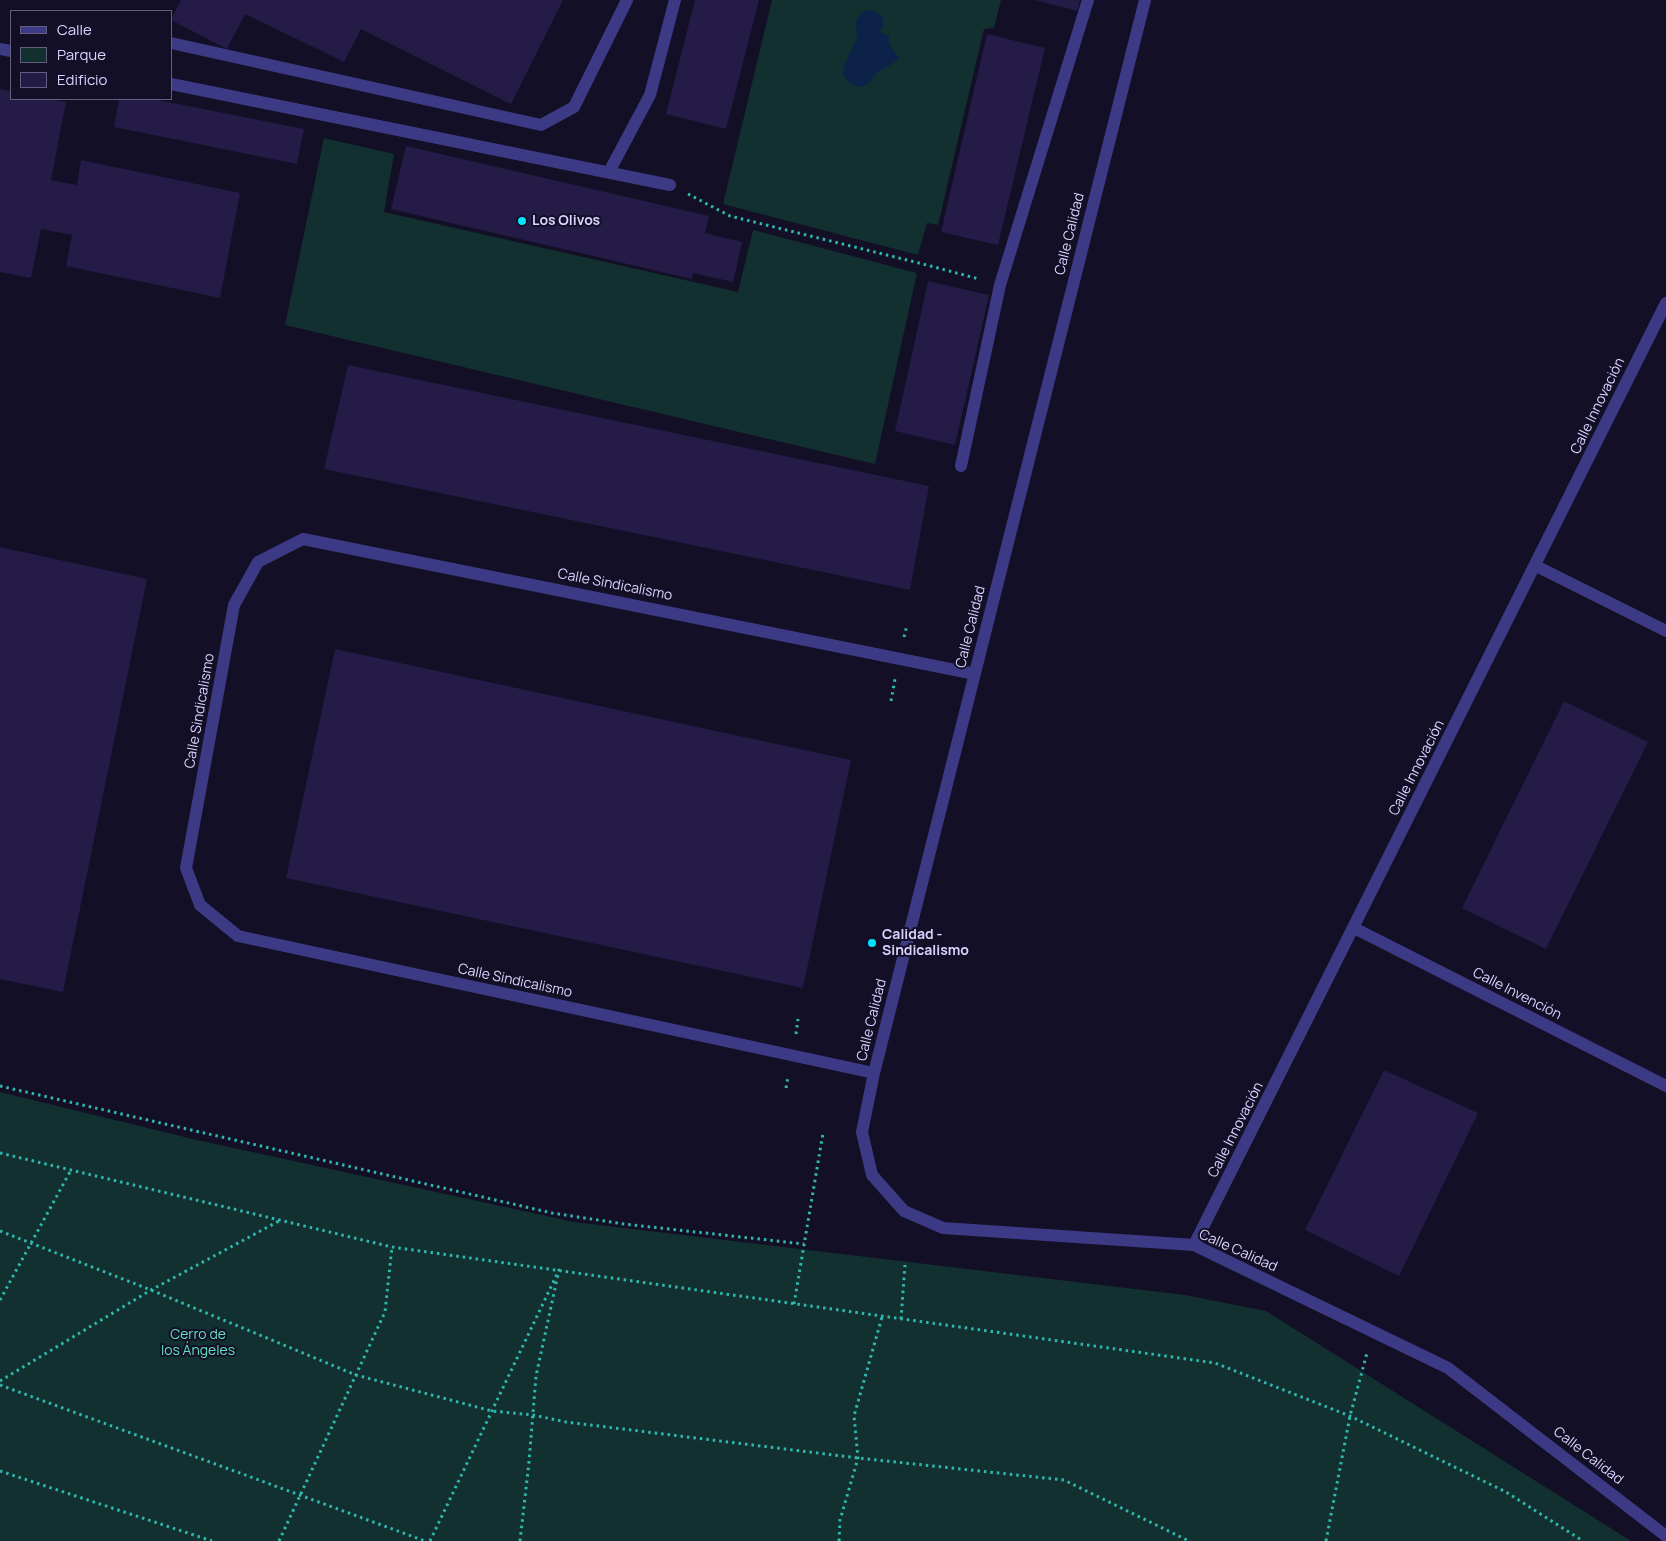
<!DOCTYPE html>
<meta charset="utf-8">
<style>
body{margin:0}
#map{position:relative;width:1666px;height:1541px;overflow:hidden;background:#130f26;font-family:Manrope,sans-serif}
canvas{display:block}
.legend{position:absolute;left:10px;top:10px;width:162px;height:90px;box-sizing:border-box;background:#130f26;border:1px solid #625e7d;margin:0;padding:6px 9px;list-style:none;font-size:15px;color:#d9d4ff}
.legend li{display:flex;align-items:center;gap:10px;height:25px}
.legend b{width:25px;border:1px solid #625e7d}
</style>
<div id="map">
<canvas width="1666" height="1541"></canvas>
<ul class="legend">
<li><b style="height:6px;background:#3d3a85"></b>Calle</li>
<li><b style="height:14px;background:#12302f"></b>Parque</li>
<li><b style="height:14px;background:#241b47"></b>Edificio</li>
</ul>
</div>
<script>
const ctx = document.querySelector('canvas').getContext('2d');
ctx.lineJoin = 'round';
function fill(path, color) { ctx.fillStyle = color; ctx.fill(path, 'evenodd'); }
const shape = rows => new Path2D(rows.map(r => 'M' + r).join(''));
function strokePath(path, color, width, dash) { ctx.strokeStyle = color; ctx.lineWidth = width; ctx.lineCap = dash ? 'butt' : 'round'; ctx.setLineDash(dash || []); ctx.stroke(path); }
function write(font, color, halo, rows, align = 'center') {
  ctx.font = font + ' Manrope,sans-serif'; ctx.lineWidth = 4; ctx.setLineDash([]); ctx.textBaseline = 'middle'; ctx.strokeStyle = halo; ctx.fillStyle = color; for (const [text, x, y, turn = 0] of rows) {
    ctx.save(); ctx.translate(x, y); ctx.rotate((+turn || 0) * Math.PI / 180); ctx.textAlign = isNaN(turn) ? turn : align; if (halo) ctx.strokeText(text, 0, 0); ctx.fillText(text, 0, 0); ctx.restore();
  }
}
fill(shape([
 [772,0,1001,0,994,28,984,29,938,225,927,223,918,255,723,204],
 [324,138,394,154,384,212,738,292,753,230,917,273,875,464,285,325],
 [0,1092,197,1140,574,1222,1185,1295,1266,1311,1631,1541,0,1541]
]), '#12302f');
fill(shape([
 [868,10,877,12,883,18,884,26,880,32,889,36,889,43,899,59,876,74,868,84,859,87,849,83,843,75,845,64,857,38,856,21,860,14]
]), '#0c2248');
fill(shape([
 [181,0,563,0,511,104,361,29,344,62,245,14,227,49,171,20],
 [695,0,759,0,726,129,666,114],
 [1035,0,1080,0,1077,11],
 [987,34,1045,48,998,245,941,232],
 [0,89,11,91,11,99,49,99,66,102,51,180,77,185,81,160,240,193,220,298,66,266,72,235,41,229,31,278,0,272],
 [119,99,153,99,304,129,297,164,114,127],
 [406,146,709,216,705,233,742,242,733,282,693,273,692,279,391,209],
 [928,281,989,295,955,445,895,431],
 [348,365,929,486,910,590,324,469],
 [0,547,147,579,63,992,0,979],
 [335,649,851,760,803,988,286,878],
 [1564,701,1648,742,1546,949,1462,908],
 [1384,1070,1478,1113,1399,1276,1305,1230]
]), '#241b47');
strokePath(shape([
 [688,194,730,216,923,264,979,279],
 [904,637,907,625],
 [891,701,895,679],
 [796,1034,798,1019],
 [0,1086,552,1213,624,1224,804,1244],
 [786,1088,788,1077],
 [0,1153,392,1247,1215,1363,1350,1416,1506,1492,1583,1541],
 [0,1231,151,1290,356,1375,492,1411,533,1415,566,1422,858,1458,1064,1480,1189,1541],
 [0,1300,71,1170],
 [794,1304,823,1133],
 [901,1319,905,1265],
 [0,1381,151,1290,279,1221],
 [0,1385,425,1541],
 [0,1471,212,1541],
 [279,1541,385,1312,392,1247],
 [430,1541,559,1270,536,1376,529,1462,520,1541],
 [839,1541,840,1520,858,1458,854,1416,882,1317],
 [1326,1541,1350,1416,1367,1353]
]), '#2fb8b0', 3, [2.5, 4]);
strokePath(shape([
 [171,43,541,125,574,107,627,0],
 [0,49,11,51],
 [171,84,670,185],
 [609,172,650,95,675,0],
 [961,466,1000,285,1088,0]
]), '#3d3a85', 12);
strokePath(shape([
 [1145,0,874,1073,862,1132,872,1175,904,1211,943,1228,1194,1245,1448,1368,1666,1536],
 [1536,566,1666,631],
 [1354,928,1666,1086],
 [874,1073,238,936,200,905,186,868,234,605,258,562,303,539,975,674],
 [1194,1245,1666,303]
]), '#3d3a85', 12);
for (const [x, y, r, color] of [
 [522,221,5,"#00e5ff"],
 [872,943,5,"#00e5ff"]
]) { const dot = new Path2D(); dot.arc(x, y, r, 0, 2 * Math.PI); ctx.fillStyle = color; ctx.fill(dot); strokePath(dot, '#130f26', 2); }
write('bold 14px', '#d9d4ff', '#130f26', [
 ["Los Olivos",532,221],
 ["Calidad -",882,935],
 ["Sindicalismo",882,951]
], 'left');
write('14px', '#d9d4ff', '#130f26', [
 ["Calle Calidad",1070,234,-76],
 ["Calle Innovación",1598,406,-64],
 ["Calle Sindicalismo",615,585,11],
 ["Calle Calidad",971,627,-76],
 ["Calle Sindicalismo",200,711,-80],
 ["Calle Innovación",1417,768,-63],
 ["Calle Sindicalismo",515,981,12],
 ["Calle Invención",1517,994,27],
 ["Calle Calidad",872,1020,-76],
 ["Calle Innovación",1236,1130,-63],
 ["Calle Calidad",1238,1251,24],
 ["Calle Calidad",1588,1456,38]
]);
write('14px', '#5fe0c0', '#130f26', [
 ["Cerro de",198,1335],
 ["los Ángeles",198,1351]
]);
</script>
